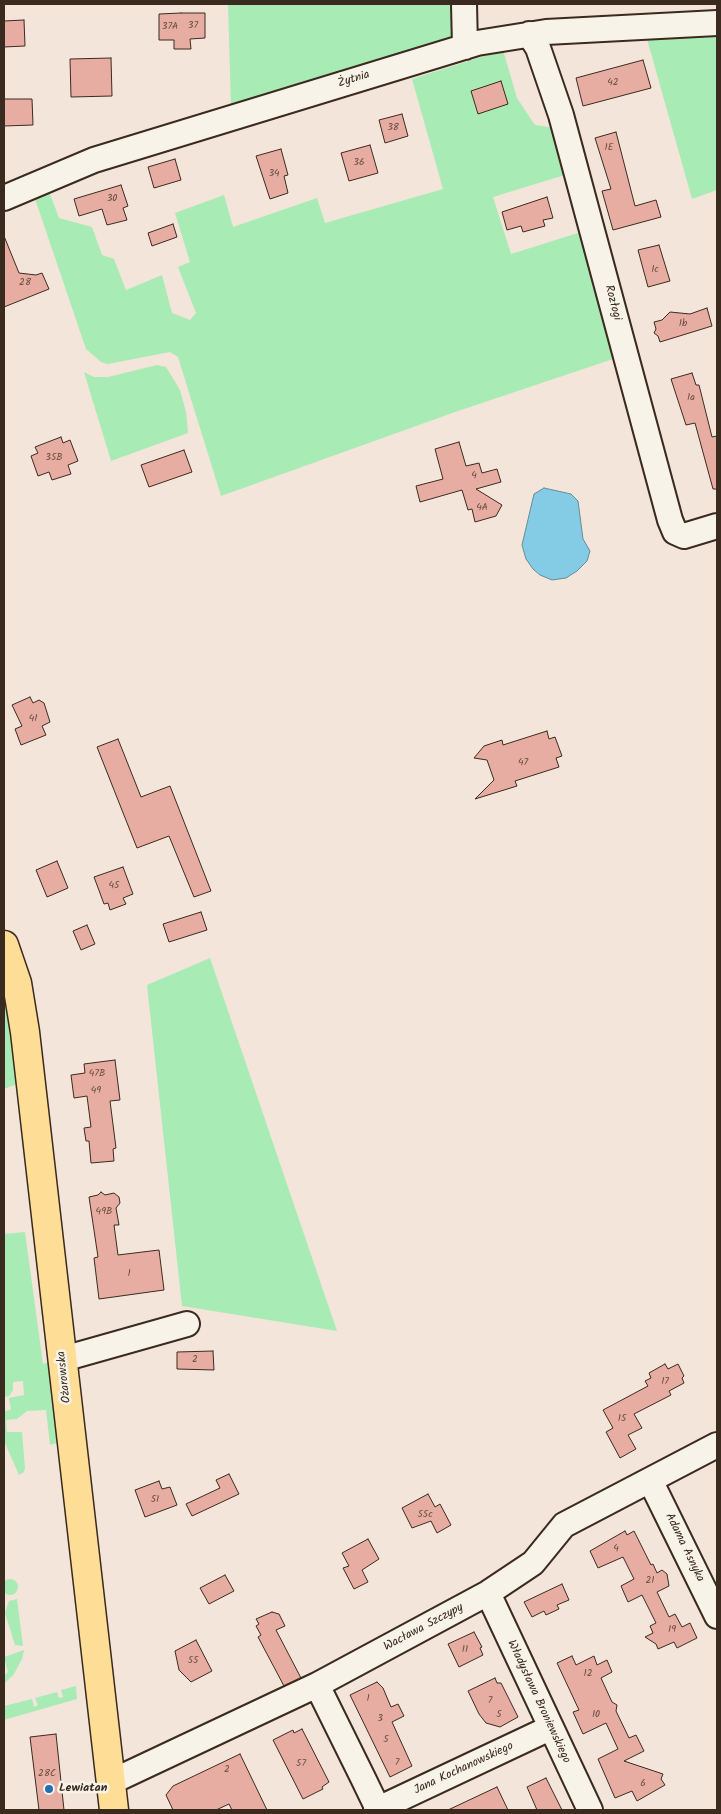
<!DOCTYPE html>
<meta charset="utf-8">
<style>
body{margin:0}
#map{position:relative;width:721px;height:1814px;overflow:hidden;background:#f4e5da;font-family:Kalam,sans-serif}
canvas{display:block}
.frame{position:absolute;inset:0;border:5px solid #3b2a1e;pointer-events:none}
</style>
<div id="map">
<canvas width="721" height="1814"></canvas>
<div class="frame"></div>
</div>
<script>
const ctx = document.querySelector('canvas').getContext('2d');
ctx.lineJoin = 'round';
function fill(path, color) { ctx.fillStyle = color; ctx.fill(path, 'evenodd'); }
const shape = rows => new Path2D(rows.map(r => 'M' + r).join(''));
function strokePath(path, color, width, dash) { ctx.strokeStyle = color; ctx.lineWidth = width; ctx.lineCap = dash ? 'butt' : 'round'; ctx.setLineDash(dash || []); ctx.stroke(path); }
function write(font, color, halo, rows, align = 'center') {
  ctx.font = font + ' Kalam,sans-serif'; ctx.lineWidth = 5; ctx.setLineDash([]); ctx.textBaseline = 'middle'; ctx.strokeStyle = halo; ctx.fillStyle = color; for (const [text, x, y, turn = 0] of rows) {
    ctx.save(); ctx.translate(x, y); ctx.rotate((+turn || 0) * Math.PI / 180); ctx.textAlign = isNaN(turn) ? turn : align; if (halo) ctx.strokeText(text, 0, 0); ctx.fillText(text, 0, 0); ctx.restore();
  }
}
fill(shape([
 [228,4,459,4,460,24,450,42,231,107],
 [717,34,717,190,692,199,647,39],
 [503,50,517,98,535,125,556,128,568,174,493,197,511,254,581,232,616,358,458,411,221,496,178,357,170,352,108,364,101,362,86,349,34,196,49,191,59,218,92,227,102,255,114,259,126,290,162,275,172,313,190,320,196,313,178,267,190,262,175,213,224,195,233,227,317,198,325,223,443,189,412,79],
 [157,365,166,367,180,390,186,412,188,433,111,461,84,372,94,377,108,377],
 [210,958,337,1331,182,1306,147,985],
 [8,999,17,1084,4,1089,4,1000],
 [25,1232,43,1364,54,1360,63,1432,57,1443,50,1445,46,1410,27,1411,17,1419,6,1420,7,1432,22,1432,25,1468,24,1472,19,1475,4,1441,4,1411,11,1410,9,1398,24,1395,23,1381,13,1382,13,1390,9,1396,4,1397,4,1234],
 '2 1587a8 8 0 1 1 16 0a8 8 0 1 1-16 0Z',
 [17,1599,23,1646,15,1645,5,1613,9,1601],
 [24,1650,22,1659,14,1674,4,1684,4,1676,8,1672,4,1657],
 [76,1686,77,1699,4,1720,4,1706,32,1699,34,1707,38,1705,35,1698,57,1692,59,1698,63,1697,61,1690]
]), '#a8ebb5');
const water = shape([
 [544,488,571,494,578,501,583,539,590,551,587,561,577,571,566,578,552,580,540,575,533,569,526,559,522,545,534,494,544,488]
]);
fill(water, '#84cbe5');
strokePath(water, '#678b95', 1);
const building = shape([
 [181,13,205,13,205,38,190,39,191,49,174,49,174,40,159,40,159,14,181,13],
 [24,20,25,46,4,47,4,21,24,20],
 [111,58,112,96,71,97,70,59,111,58],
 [643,60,651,88,583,106,576,78,643,60],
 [501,81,508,104,478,114,471,91,501,81],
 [4,99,32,99,33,125,4,126,4,99],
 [402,114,408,136,385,143,379,120,402,114],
 [616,132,635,206,656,200,661,217,613,230,602,191,611,189,595,138,616,132],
 [370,145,378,173,349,181,341,153,370,145],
 [281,149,288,175,284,176,288,193,270,199,256,156,281,149],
 [175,159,181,180,154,188,148,167,175,159],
 [121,185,128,206,123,208,127,220,107,225,102,209,79,216,74,199,121,185],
 [547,197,553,218,543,220,545,226,523,232,521,226,507,230,502,212,547,197],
 [173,224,177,237,152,246,148,233,173,224],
 [4,236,19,273,36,275,42,273,49,289,4,307,4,236],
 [659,245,670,281,648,287,638,250,659,245],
 [707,308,712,326,660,342,658,336,654,333,656,329,654,322,662,320,670,312,690,314,707,308],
 [692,373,696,385,699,385,712,437,717,436,717,489,713,489,695,423,686,425,671,379,692,373],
 [61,437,63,443,70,440,78,461,68,465,71,474,52,480,49,472,38,476,31,456,38,453,35,447,61,437],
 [459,442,466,466,479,463,482,473,497,469,501,482,476,489,502,505,496,516,475,522,472,509,468,510,462,490,420,502,416,486,443,479,435,449,459,442],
 [184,450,192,472,149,487,141,465,184,450],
 [30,697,33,703,39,700,44,703,50,722,42,726,46,735,21,745,15,729,22,726,12,705,30,697],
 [547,731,549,739,555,737,562,756,556,758,559,767,515,781,517,786,475,799,494,780,487,760,474,758,484,746,502,740,503,745,547,731],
 [118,739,141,797,170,786,211,891,194,897,169,836,137,848,97,747,118,739],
 [57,861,68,888,47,897,36,870,57,861],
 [123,867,133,894,123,898,126,904,110,910,108,903,104,904,94,877,123,867],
 [201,912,207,930,169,942,163,924,201,912],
 [87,925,95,944,81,950,73,931,87,925],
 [115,1060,120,1100,110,1101,116,1148,113,1149,114,1161,91,1163,89,1141,86,1141,84,1128,91,1127,87,1096,74,1098,71,1075,85,1073,84,1064,115,1060],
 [101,1192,105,1195,114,1193,119,1197,120,1203,116,1208,119,1225,114,1225,118,1255,159,1250,164,1290,99,1299,94,1258,98,1257,89,1197,98,1195,101,1192],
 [213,1351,214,1370,177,1369,177,1352,213,1351],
 [665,1364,668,1369,678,1364,684,1376,682,1378,684,1383,669,1391,671,1395,634,1414,642,1428,628,1435,636,1449,620,1458,606,1432,613,1428,603,1410,648,1386,645,1381,651,1378,649,1373,665,1364],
 [229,1474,239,1494,192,1516,186,1504,220,1488,216,1480,229,1474],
 [159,1481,162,1489,170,1487,177,1505,145,1517,135,1490,159,1481],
 [428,1494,435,1507,440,1504,451,1525,437,1533,431,1521,412,1528,402,1508,428,1494],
 [625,1531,627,1535,634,1531,651,1565,653,1564,657,1573,662,1570,667,1574,669,1586,657,1592,669,1617,675,1614,682,1627,690,1623,697,1638,677,1648,674,1642,658,1649,656,1644,645,1637,653,1633,650,1626,656,1623,642,1595,628,1602,621,1586,634,1579,623,1557,598,1568,590,1551,625,1531],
 [368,1539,379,1559,362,1570,368,1582,354,1589,343,1568,349,1566,342,1553,368,1539],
 [225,1575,234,1591,209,1604,200,1588,225,1575],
 [562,1584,569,1600,557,1605,559,1609,546,1615,544,1611,532,1617,524,1602,562,1584],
 [272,1612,279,1614,285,1626,276,1630,301,1678,284,1686,258,1637,261,1635,256,1626,259,1624,256,1619,272,1612],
 [474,1632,482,1647,480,1648,483,1655,459,1667,448,1644,474,1632],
 [196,1640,212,1671,191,1682,179,1670,175,1651,196,1640],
 [572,1656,576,1665,594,1656,597,1665,607,1660,612,1672,601,1678,612,1702,617,1705,616,1711,629,1738,636,1735,644,1751,624,1761,663,1774,661,1779,665,1785,637,1801,632,1791,615,1798,598,1759,618,1749,606,1723,583,1734,573,1712,579,1710,557,1663,572,1656],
 [495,1678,497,1683,501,1683,518,1717,500,1727,486,1723,479,1714,468,1691,495,1678],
 [377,1682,383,1688,391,1707,398,1704,404,1716,392,1722,412,1766,390,1777,350,1695,377,1682],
 [302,1729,329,1782,322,1787,323,1789,303,1799,273,1740,293,1730,294,1733,302,1729],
 [56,1734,64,1810,39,1810,30,1737,56,1734],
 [240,1754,267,1810,232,1810,229,1804,216,1810,173,1810,166,1795,173,1786,240,1754],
 [546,1778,562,1810,537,1810,527,1787,546,1778],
 [497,1787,508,1810,448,1810,482,1794,497,1787]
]);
fill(building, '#e7ada2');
strokePath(building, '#3b2a1e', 1);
const minor = shape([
 [464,4,465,47],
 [529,34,538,48,561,115,670,520,675,532,684,536,717,526],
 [4,198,94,160,477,43,546,32,717,23],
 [63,1359,187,1324],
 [650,1480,717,1616],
 [488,1593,590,1810],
 [317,1685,363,1778,378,1809,376,1810],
 [111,1782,317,1685,488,1593,533,1563,564,1525,717,1445],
 [378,1809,550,1728]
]);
const major = shape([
 [4,945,17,983,25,1032,114,1810]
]);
strokePath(minor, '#3b2a1e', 28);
strokePath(major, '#3b2a1e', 31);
strokePath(minor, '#f7f3e8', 24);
strokePath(major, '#fedd96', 28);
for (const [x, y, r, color] of [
 [49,1789,5,"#1f6fb2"]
]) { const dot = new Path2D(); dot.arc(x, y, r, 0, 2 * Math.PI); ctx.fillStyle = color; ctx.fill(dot); strokePath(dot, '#f7f3e8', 2); }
write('10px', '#664b3f', null, [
 ["37",193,26],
 ["37A",170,27],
 ["42",613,83],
 ["38",393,128],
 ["1E",609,148],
 ["36",359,163],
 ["34",274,174],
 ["30",112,199],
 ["1c",655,270],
 ["28",25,283],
 ["1b",683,324],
 ["1a",691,398],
 ["35B",54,458],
 ["4",474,476],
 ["4A",482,508],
 ["41",33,719],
 ["47",523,763],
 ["45",114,886],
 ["47B",97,1074],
 ["49",96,1091],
 ["49B",104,1212],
 ["1",129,1274],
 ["2",195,1360],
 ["17",665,1382],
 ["15",622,1419],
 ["51",155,1500],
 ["55c",425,1515],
 ["4",616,1549],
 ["21",650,1581],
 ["19",672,1630],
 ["11",465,1650],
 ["55",193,1661],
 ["12",588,1674],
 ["1",368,1699],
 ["7",490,1701],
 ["5",499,1715],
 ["10",596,1715],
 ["3",380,1719],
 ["5",386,1740],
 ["7",397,1763],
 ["57",301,1764],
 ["2",227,1770],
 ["28C",47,1774],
 ["6",643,1784]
]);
write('12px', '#3b2a1e', '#f7f3e8', [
 ["Żytnia",354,80,-17],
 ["Rozłogi",612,303,75],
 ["Ożarowska",65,1377,-96],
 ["Adama Asnyka",684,1548,64],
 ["Wacława Szczypy",424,1628,-28],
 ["Władysława Broniewskiego",538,1702,65],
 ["Jana Kochanowskiego",464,1769,-25]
]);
write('bold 12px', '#3b2a1e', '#f7f3e8', [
 ["Lewiatan",59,1789]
], 'left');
</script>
